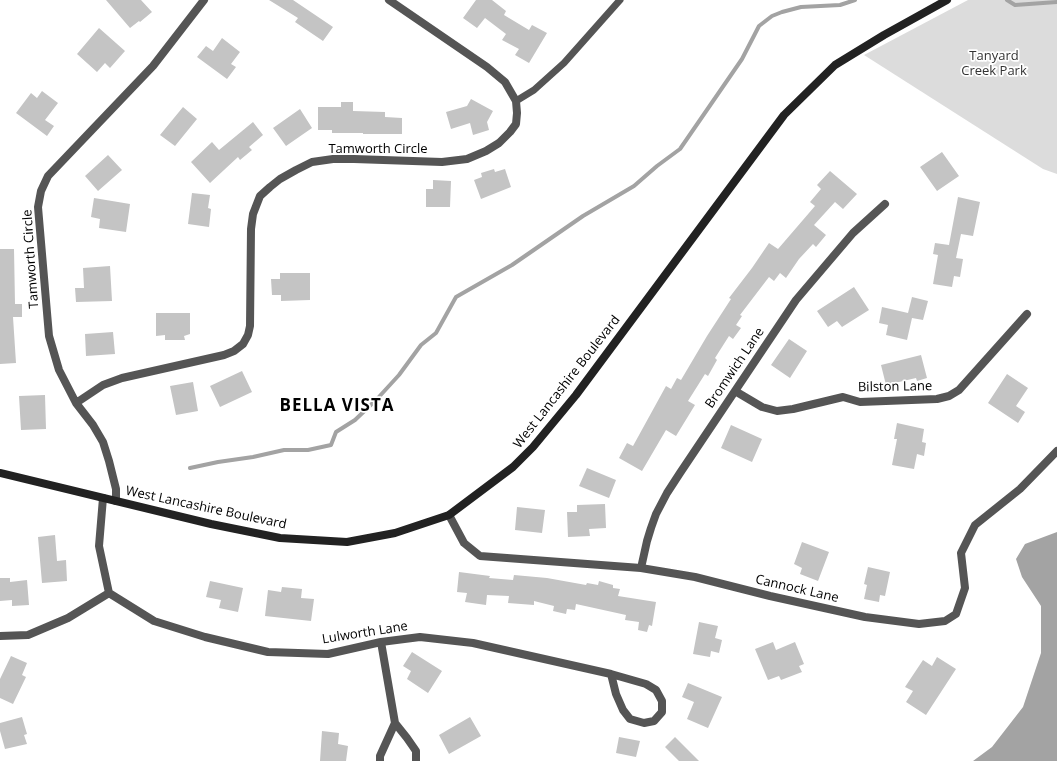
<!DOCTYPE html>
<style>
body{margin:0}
canvas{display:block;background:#fff}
</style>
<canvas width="1057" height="761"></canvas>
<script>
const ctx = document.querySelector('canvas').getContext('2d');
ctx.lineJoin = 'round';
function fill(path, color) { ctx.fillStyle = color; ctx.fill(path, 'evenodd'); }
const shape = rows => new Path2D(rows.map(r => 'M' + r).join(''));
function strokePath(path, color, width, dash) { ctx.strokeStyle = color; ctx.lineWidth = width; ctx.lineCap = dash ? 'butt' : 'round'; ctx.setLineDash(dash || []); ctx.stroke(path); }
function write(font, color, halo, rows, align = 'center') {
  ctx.font = font + ' "Open Sans",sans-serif'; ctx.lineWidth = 3.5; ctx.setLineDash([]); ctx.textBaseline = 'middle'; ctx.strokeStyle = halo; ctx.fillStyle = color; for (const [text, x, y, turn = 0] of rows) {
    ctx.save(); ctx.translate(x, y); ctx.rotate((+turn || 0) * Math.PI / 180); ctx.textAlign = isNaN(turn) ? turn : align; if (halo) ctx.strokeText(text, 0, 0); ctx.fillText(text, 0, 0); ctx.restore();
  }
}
fill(shape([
 [968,0,1057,0,1057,174,1043,169,864,55]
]), '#dcdcdc');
fill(shape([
 [1057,532,1057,761,973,761,992,747,1023,707,1041,653,1041,606,1022,577,1016,559,1025,544]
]), '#a3a3a3');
strokePath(shape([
 [1007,0,1015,5,1057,2],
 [190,468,218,462,253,457,284,450,308,450,331,445,336,432,355,420,377,399,399,375,421,345,436,333,456,297,512,265,583,216,634,186,657,166,680,149,742,59,759,26,772,16,782,12,801,7,840,5,855,0]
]), '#a3a3a3', 4);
fill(shape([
 [106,0,141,0,152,12,140,22,139,21,130,28],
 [269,0,293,0,333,27,323,41,295,22,298,18],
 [476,0,492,0,506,11,504,15,529,30,532,25,547,33,529,63,515,55,519,49,502,40,506,34,485,18,477,28,463,18],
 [99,28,125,51,110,68,105,63,97,72,77,54],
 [222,38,240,52,231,64,236,67,227,79,197,57,206,46,213,51],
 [42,91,58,103,45,120,54,126,47,136,16,113,31,93,37,98],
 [471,99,493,111,487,122,489,130,473,135,470,123,451,129,446,112,467,106],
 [341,102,353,102,353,111,385,112,385,117,402,118,402,134,363,134,363,133,332,133,332,130,318,130,318,107,341,107],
 [183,107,197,119,175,146,160,135],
 [300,109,312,128,286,146,273,128],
 [253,122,263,135,249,147,252,150,240,160,238,157,210,183,191,162,212,142,219,150],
 [942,152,959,176,937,191,920,167],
 [108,155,122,170,98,191,85,176],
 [494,169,495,172,505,169,511,187,481,199,474,180,482,177,481,173],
 [830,171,857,194,843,209,835,202,814,225,826,235,816,247,813,244,799,259,786,278,780,273,774,281,769,277,740,315,742,316,736,325,741,328,733,339,729,336,715,358,717,360,708,376,705,374,688,401,695,405,676,436,666,430,642,471,619,458,627,443,633,446,666,386,671,389,677,378,681,380,707,336,731,299,729,298,752,268,769,243,778,249,815,206,810,202,821,189,817,185],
 [433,180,451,181,450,207,426,207,426,189,433,189],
 [192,193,210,195,208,208,211,209,209,227,188,224],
 [958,197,980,202,973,236,961,234,956,258,963,259,960,277,954,276,952,287,933,284,938,255,933,254,935,243,949,245],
 [94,198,130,204,126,232,99,228,100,219,91,217],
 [0,249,14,249,15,304,22,304,22,317,13,317,16,363,0,364],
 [110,266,112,301,76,302,75,288,84,288,83,268],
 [280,273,310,273,310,300,281,301,281,295,272,295,271,279,280,279],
 [854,287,869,310,842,327,837,321,828,327,817,311],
 [912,297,928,301,923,320,912,318,907,340,886,335,888,325,879,323,882,307,908,313],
 [156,313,190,313,190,334,184,336,185,340,165,340,165,335,156,336],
 [113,332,115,354,86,356,85,334],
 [789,339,807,351,790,378,771,365],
 [921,355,927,378,917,381,916,378,886,385,881,365],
 [242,371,252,392,220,407,210,386],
 [1007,374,1028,388,1016,406,1025,412,1018,423,988,403],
 [193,382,198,411,176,415,170,386],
 [45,395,46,429,21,430,19,396],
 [897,423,924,429,922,442,926,443,924,456,917,454,914,469,892,465,897,439,894,439],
 [731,425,762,439,752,462,721,448],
 [587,468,616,480,609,498,579,486],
 [605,504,606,528,589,529,590,536,568,537,567,512,577,512,577,505],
 [517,507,545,510,542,533,515,530],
 [55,535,57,561,66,560,67,581,42,583,38,537],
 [802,542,829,552,818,581,800,574,802,568,794,564],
 [868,567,890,572,885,596,880,595,879,602,864,599,867,585,864,584],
 [459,572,490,576,489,578,513,580,514,575,547,578,586,585,587,583,598,585,599,581,613,585,613,588,620,589,618,596,656,602,652,626,649,625,647,632,638,630,639,622,625,620,626,615,576,604,575,610,567,609,566,614,553,611,554,606,534,601,534,605,508,603,509,596,487,595,486,605,465,602,467,593,457,592],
 [0,578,10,578,10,582,27,580,29,605,12,606,12,600,0,601],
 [210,581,243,588,238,612,219,608,221,600,206,597],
 [282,587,302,589,301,598,314,599,311,621,265,616,268,590,281,592],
 [699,622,718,626,715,638,722,640,719,653,711,651,710,657,693,654],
 [773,642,776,650,795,642,804,664,799,666,802,672,781,680,779,676,768,680,755,649],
 [412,652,442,671,428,693,407,679,411,671,403,666],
 [11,656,27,663,22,675,26,677,13,704,0,698,0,679],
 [937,657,956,669,926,715,906,702,913,691,905,687,923,660,932,666],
 [688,683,722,697,708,728,687,719,694,702,682,697],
 [22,717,27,734,24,735,27,744,5,749,0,731,0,723],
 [470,717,481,736,449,754,439,735],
 [322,731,339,733,338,744,348,746,346,761,320,761],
 [619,737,640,741,636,757,616,753],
 [675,737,699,761,679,761,665,747]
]), '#c4c4c4');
strokePath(shape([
 [516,101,534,90,564,63,620,0]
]), '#555', 7);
strokePath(shape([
 [204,0,153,66,48,176,41,191,38,207,49,336,59,370,76,403,103,385,122,378,224,355,234,351,243,344,248,335,250,326,251,229,253,214,260,196,270,187,280,179,296,170,312,162,333,159,354,159,442,162,467,159,486,151,499,143,510,132,516,124,517,113,516,101,505,82,487,67,389,0],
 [735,391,762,407,777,411,793,409,843,397,860,402,937,399,949,396,959,390,1027,314],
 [76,403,93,425,103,442,109,461,116,489,116,501],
 [103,498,99,546,109,593,154,621,205,637,268,652,328,654,381,642,420,637,473,643,611,674,616,694,623,710,630,719,644,723,654,721,662,712,662,701,656,690,646,684,611,674],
 [449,515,464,543,480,556,641,568,695,577,770,596,865,617,919,624,945,621,956,614,965,588,961,553,975,525,1020,489,1057,451],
 [641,568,647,541,651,528,656,514,667,493,680,473,796,300,853,233,885,204],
 [0,636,28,635,68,618,109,593],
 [381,642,395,723,407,738,416,751,416,761],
 [380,761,380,756,395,723]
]), '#555', 8);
strokePath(shape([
 [0,473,211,524,280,538,347,542,395,533,449,515,513,467,533,447,576,395,784,115,835,65,884,35,947,0]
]), '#222', 8);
write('13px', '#333', '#fff', [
 ["Tanyard",994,56],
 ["Creek Park",994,71]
]);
write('13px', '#000', '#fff', [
 ["Tamworth Circle",378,149],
 ["Tamworth Circle",31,259,-94],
 ["Bromwich Lane",735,368,-56],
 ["West Lancashire Boulevard",567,382,-52],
 ["Bilston Lane",895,387,-1],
 ["West Lancashire Boulevard",206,508,12],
 ["Cannock Lane",797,589,13],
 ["Lulworth Lane",365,633,-9]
]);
ctx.letterSpacing = '1px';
write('bold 17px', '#000', '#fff', [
 ["BELLA VISTA",337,406]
]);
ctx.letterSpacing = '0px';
</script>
